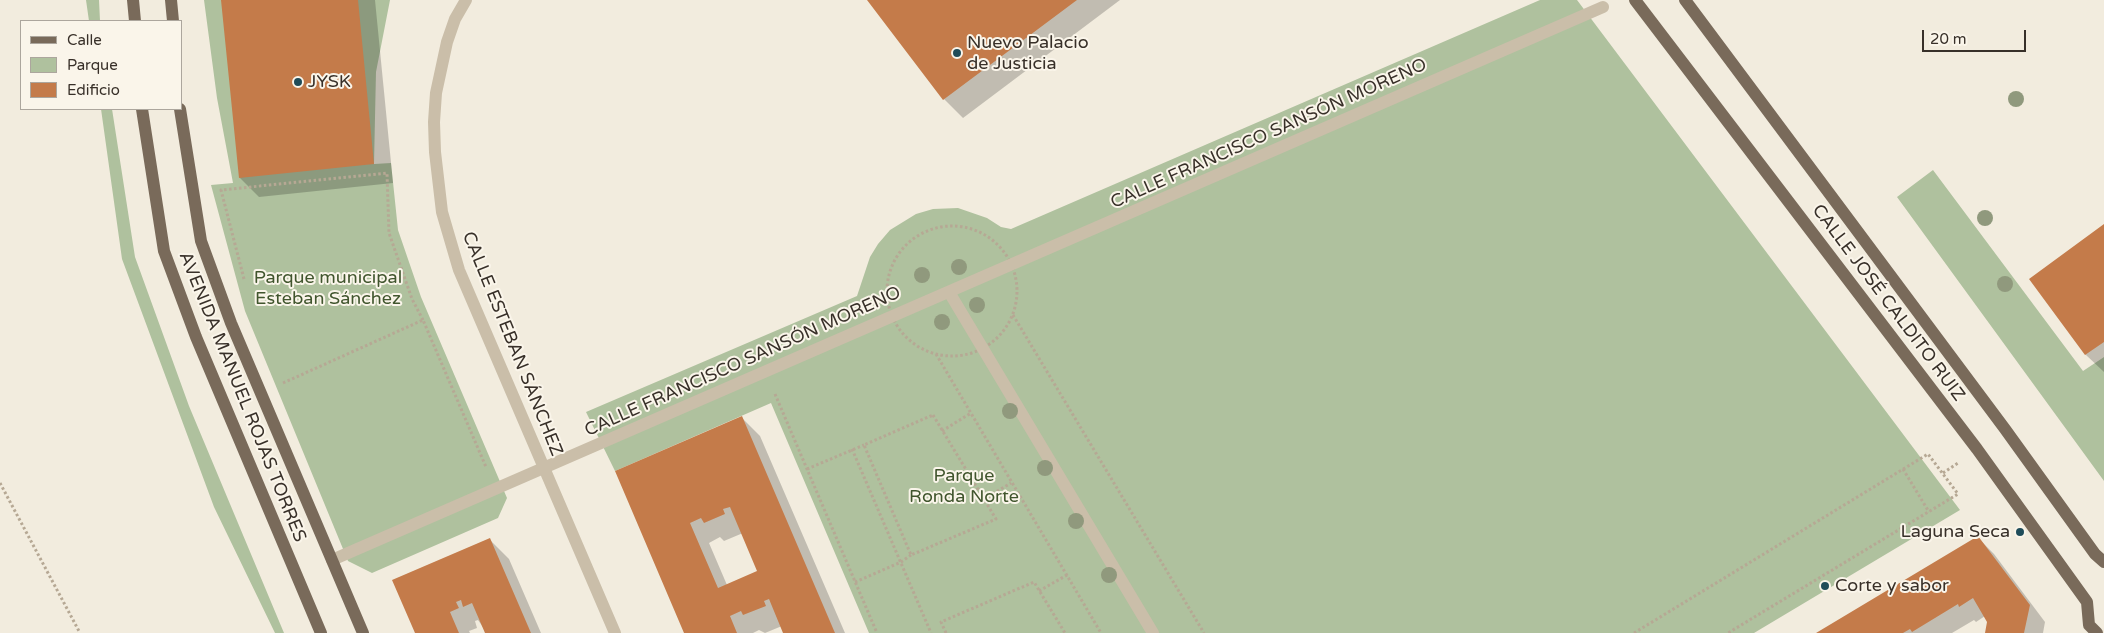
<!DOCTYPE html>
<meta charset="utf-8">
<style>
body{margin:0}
#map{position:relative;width:2104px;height:633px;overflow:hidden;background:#f2ecde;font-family:"Varela Round",sans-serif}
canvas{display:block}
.legend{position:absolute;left:20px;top:20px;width:162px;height:90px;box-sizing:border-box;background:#faf5ea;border:1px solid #aca69d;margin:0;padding:6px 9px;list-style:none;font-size:15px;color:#383029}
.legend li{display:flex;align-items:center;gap:10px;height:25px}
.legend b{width:25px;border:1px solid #aca69d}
.scale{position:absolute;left:1922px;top:30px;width:104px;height:22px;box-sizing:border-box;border:2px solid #383029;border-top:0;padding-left:6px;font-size:15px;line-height:18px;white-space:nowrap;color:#383029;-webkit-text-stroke:4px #faf5ea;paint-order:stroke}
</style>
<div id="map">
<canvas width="2104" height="633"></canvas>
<ul class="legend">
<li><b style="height:6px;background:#796a5a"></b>Calle</li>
<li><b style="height:14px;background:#afc19e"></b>Parque</li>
<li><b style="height:14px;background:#c47b4a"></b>Edificio</li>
</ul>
<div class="scale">20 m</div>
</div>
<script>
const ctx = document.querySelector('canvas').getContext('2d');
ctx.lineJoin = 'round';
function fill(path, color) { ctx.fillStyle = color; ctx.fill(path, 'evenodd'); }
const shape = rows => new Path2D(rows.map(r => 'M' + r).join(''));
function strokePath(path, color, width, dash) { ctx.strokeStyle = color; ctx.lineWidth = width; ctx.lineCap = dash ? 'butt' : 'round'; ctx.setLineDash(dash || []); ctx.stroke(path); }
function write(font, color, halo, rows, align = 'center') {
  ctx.font = font + ' "Varela Round",sans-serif'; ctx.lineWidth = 4; ctx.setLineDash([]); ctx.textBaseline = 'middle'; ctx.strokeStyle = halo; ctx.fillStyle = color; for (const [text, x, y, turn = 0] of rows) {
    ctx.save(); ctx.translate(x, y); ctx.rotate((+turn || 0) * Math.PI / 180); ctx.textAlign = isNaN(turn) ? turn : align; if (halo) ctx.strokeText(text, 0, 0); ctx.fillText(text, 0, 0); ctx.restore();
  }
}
fill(shape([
 [86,0,99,0,100,21,89,21],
 [204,0,390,0,376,72,374,164,391,163,398,230,421,297,507,498,498,518,372,573,348,561,245,311,211,185,233,183,217,98],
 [1540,0,1577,0,1960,510,1754,633,869,633,771,403,615,471,586,412,857,296,870,257,878,244,890,230,916,214,933,209,958,208,987,218,1001,227,1011,229],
 [101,109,112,109,135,257,189,406,284,633,275,633,214,507,122,259],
 [1933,170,2083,371,2104,357,2104,481,1897,197]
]), '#afc19e');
fill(shape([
 [222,0,375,0,393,183,259,197,240,178],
 [869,0,1120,0,963,118,944,99],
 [2104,225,2104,372,2086,355,2031,279],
 [741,417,760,436,845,633,785,633,782,626,765,633,759,630,753,633,686,633,616,472],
 [743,533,759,572,727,585,709,543,720,537,724,541],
 [1978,538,1994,554,2045,622,2043,633,1986,633,1989,622,1985,616,1976,622,1974,620,1952,633,1819,633],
 [490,540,509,559,541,633,487,633,478,620,475,621,477,628,469,631,470,633,416,633]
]), '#0003');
fill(shape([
 [221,0,358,0,374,164,239,178],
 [867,0,1077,0,943,100],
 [2104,224,2104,342,2085,355,2029,279],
 [742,416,835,633,783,633,769,599,764,601,766,606,743,615,741,611,730,616,737,633,684,633,615,471],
 [730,507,757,571,718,588,690,523,701,518,704,523,725,514,723,509],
 [1978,536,2030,605,2024,633,1985,633,1987,622,1973,598,1959,607,1958,604,1912,632,1910,629,1903,633,1816,633],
 [490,538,531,633,485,633,472,603,463,607,461,600,456,602,459,608,450,612,459,633,415,633,392,580]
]), '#c47b4a');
strokePath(shape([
 '887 291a65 65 0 1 1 130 0a65 65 0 1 1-130 0Z',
 [244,279,221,190,387,173,389,233,412,299,423,320],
 [1013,315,1204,633],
 [936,354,1101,633],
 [283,383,423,320,486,467],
 [775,394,877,633],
 [933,415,996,519,911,555,864,445,933,415],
 [942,431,971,413],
 [852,449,931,633],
 [807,469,864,445],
 [1903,469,1929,512],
 [1943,473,1958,463],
 [0,483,80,633],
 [984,499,1011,483],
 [855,582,901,562,911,555],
 [1039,591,1067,575],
 [946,633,941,622,1034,582,1065,633],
 [1634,633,1928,454,1958,494,1728,633]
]), '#b6a894', 3, [2.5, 2.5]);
strokePath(shape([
 [466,0,455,19,447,42,436,93,434,122,435,152,442,212,459,270,615,633],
 [949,292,1153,633],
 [332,560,1603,7]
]), '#cabea9', 12);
strokePath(shape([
 [133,0,135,21],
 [171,0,173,21],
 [1635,0,1977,449,2087,602,2089,625,2097,633],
 [1685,0,2005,429,2095,554,2104,562],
 [142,109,164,251,196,337,321,633],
 [180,109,201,241,231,323,363,633]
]), '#796a5a', 12);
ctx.fillStyle = '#90997d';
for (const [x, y] of [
 [2016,99],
 [1985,218],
 [959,267],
 [922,275],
 [2005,284],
 [977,305],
 [942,322],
 [1010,411],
 [1045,468],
 [1076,521],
 [1109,575]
]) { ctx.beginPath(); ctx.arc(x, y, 8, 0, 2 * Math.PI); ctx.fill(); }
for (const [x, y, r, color] of [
 [957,53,5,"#1f4c59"],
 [298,82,5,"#1f4c59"],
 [2020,532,5,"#1f4c59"],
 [1825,586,5,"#1f4c59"]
]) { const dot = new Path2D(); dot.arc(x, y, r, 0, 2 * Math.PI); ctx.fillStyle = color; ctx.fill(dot); strokePath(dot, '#faf5ea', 2); }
write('18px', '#383029', '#faf5ea', [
 ["Nuevo Palacio",967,43],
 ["de Justicia",967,64],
 ["JYSK",308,82],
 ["Laguna Seca",2010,532,"right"],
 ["Corte y sabor",1835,586]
], 'left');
write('18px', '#383029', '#faf5ea', [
 ["CALLE FRANCISCO SANSÓN MORENO",1269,134,-24],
 ["CALLE JOSÉ CALDITO RUIZ",1888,303,53],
 ["CALLE ESTEBAN SÁNCHEZ",512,344,68],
 ["CALLE FRANCISCO SANSÓN MORENO",743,362,-24],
 ["AVENIDA MANUEL ROJAS TORRES",242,397,68]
]);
write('18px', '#40552d', '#faf5ea', [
 ["Parque municipal",328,278],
 ["Esteban Sánchez",328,299],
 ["Parque",964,476],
 ["Ronda Norte",964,497]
]);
</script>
